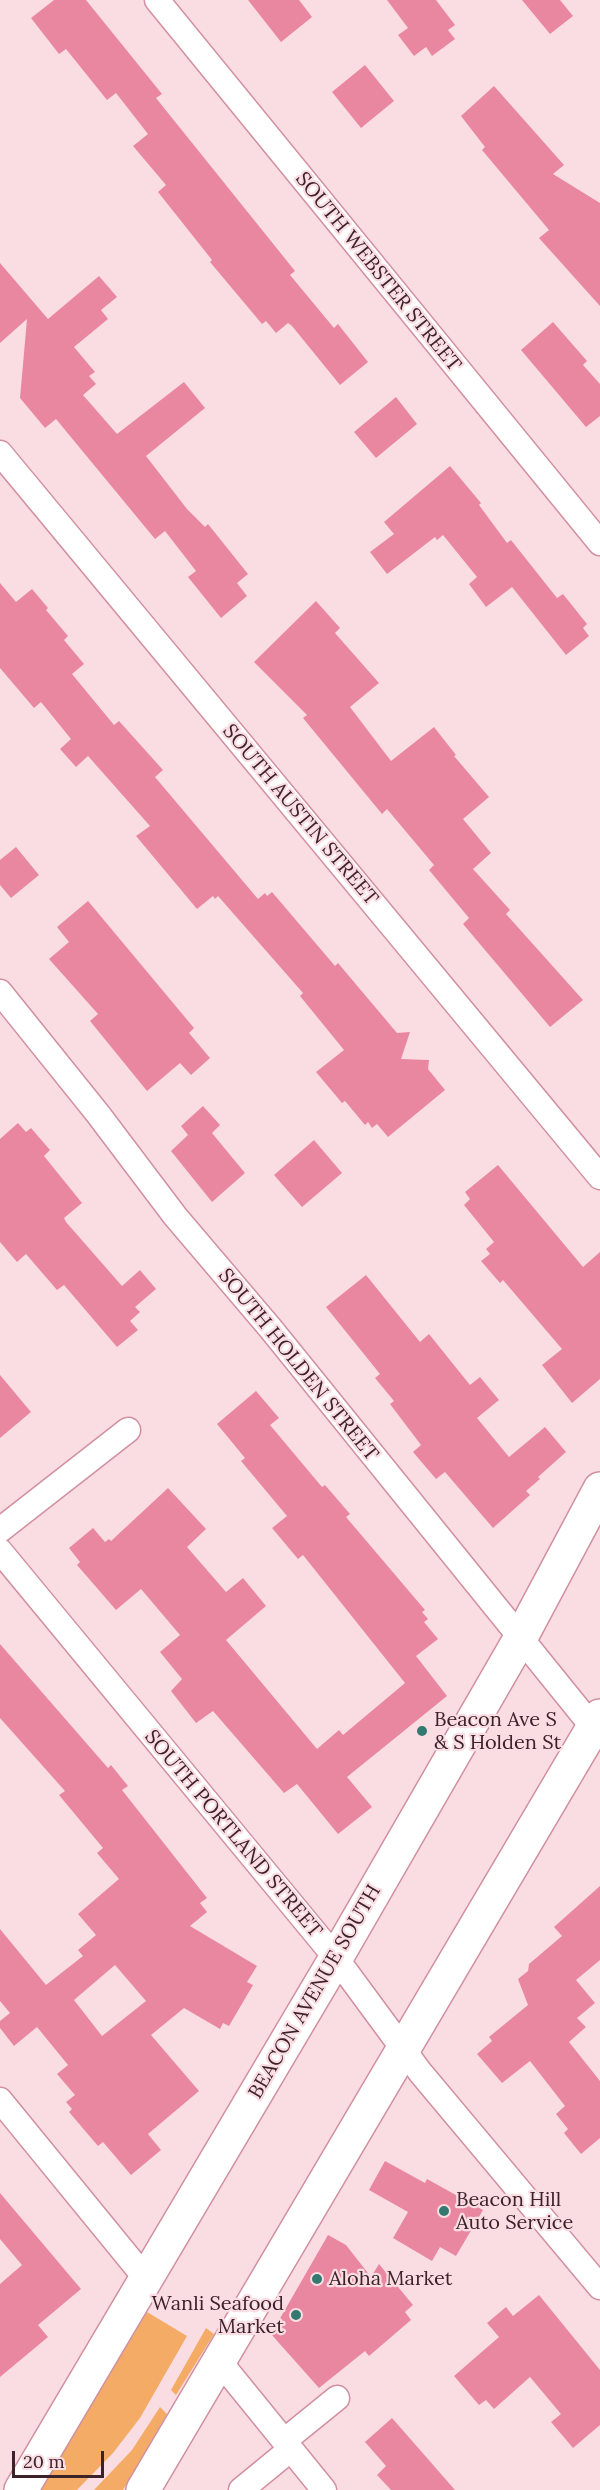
<!DOCTYPE html>
<style>
body{margin:0}
#map{position:relative;width:600px;height:2490px;overflow:hidden;background:#fadde3;font-family:Lora,serif}
canvas{display:block}
.scale{position:absolute;left:12px;top:2451px;width:92px;height:27px;box-sizing:border-box;border:3px solid #3c2229;border-top:0;padding-left:8px;font-size:18px;line-height:21px;white-space:nowrap;color:#3c2229;-webkit-text-stroke:4px #fadde3;paint-order:stroke}
</style>
<div id="map">
<canvas width="600" height="2490"></canvas>
<div class="scale">20 m</div>
</div>
<script>
const ctx = document.querySelector('canvas').getContext('2d');
ctx.lineJoin = 'round';
function fill(path, color) { ctx.fillStyle = color; ctx.fill(path, 'evenodd'); }
const shape = rows => new Path2D(rows.map(r => 'M' + r).join(''));
function strokePath(path, color, width, dash) { ctx.strokeStyle = color; ctx.lineWidth = width; ctx.lineCap = dash ? 'butt' : 'round'; ctx.setLineDash(dash || []); ctx.stroke(path); }
function write(font, color, halo, rows, align = 'center') {
  ctx.font = font + ' Lora,serif'; ctx.lineWidth = 4.5; ctx.setLineDash([]); ctx.textBaseline = 'middle'; ctx.strokeStyle = halo; ctx.fillStyle = color; for (const [text, x, y, turn = 0] of rows) {
    ctx.save(); ctx.translate(x, y); ctx.rotate((+turn || 0) * Math.PI / 180); ctx.textAlign = isNaN(turn) ? turn : align; if (halo) ctx.strokeText(text, 0, 0); ctx.fillText(text, 0, 0); ctx.restore();
  }
}
fill(shape([
 [147,2312,187,2336,140,2418,113,2453,77,2490,40,2490],
 [206,2328,214,2334,176,2395,171,2390],
 [160,2407,167,2414,123,2490,94,2490,132,2450]
]), '#f4ab66');
fill(shape([
 [54,0,86,0,162,94,156,98,295,271,290,275,334,328,338,324,368,362,340,385,292,326,288,323,276,333,266,321,262,324,210,262,212,260,158,192,166,185,133,146,148,134,116,93,107,100,66,49,59,54,31,18],
 [248,0,299,0,312,17,281,42],
 [387,0,436,0,455,25,448,30,455,39,432,56,426,47,414,56,398,35,408,28],
 [522,0,560,0,573,16,550,34],
 [365,65,394,101,361,128,332,92],
 [494,86,564,165,553,174,600,203,600,306,539,238,549,230,482,150,485,147,461,116],
 [0,263,48,319,99,276,117,297,101,310,108,319,74,347,95,372,89,376,96,384,83,395,117,434,184,382,205,408,146,456,187,509,205,527,208,524,248,574,237,583,247,596,221,618,188,577,196,571,165,531,155,539,56,419,45,428,20,398,27,319,0,343],
 [553,322,587,361,583,365,600,384,600,416,586,427,521,350],
 [396,397,417,424,376,458,354,432],
 [450,466,481,503,479,505,507,543,511,540,557,598,563,594,587,624,583,628,589,636,566,655,512,587,486,607,469,584,477,577,443,535,437,540,435,537,387,574,370,552,394,534,384,522],
 [0,583,16,602,32,589,48,608,46,610,68,636,64,640,84,664,72,674,114,725,119,721,163,770,155,777,258,899,265,893,267,896,272,892,335,966,338,963,397,1033,410,1032,401,1059,429,1060,428,1069,445,1090,388,1137,377,1124,372,1128,368,1122,365,1125,345,1101,342,1103,316,1072,344,1050,300,996,303,993,218,896,215,899,213,896,197,909,136,836,150,826,88,756,76,767,60,749,71,739,41,702,34,708,0,668],
 [316,601,340,628,335,633,379,683,350,707,391,761,434,727,456,755,454,756,489,797,463,819,491,853,473,869,510,910,506,914,583,1000,550,1027,463,924,469,918,429,870,434,865,387,809,382,814,303,718,307,715,254,662],
 [16,847,39,875,11,898,0,885,0,860],
 [88,901,194,1028,189,1033,210,1058,191,1075,180,1063,147,1091,90,1021,98,1014,49,959,69,942,57,927],
 [203,1106,220,1125,212,1133,245,1173,212,1202,171,1151,188,1135,181,1126],
 [18,1123,26,1132,31,1128,50,1150,44,1156,82,1203,64,1218,66,1222,122,1286,140,1270,156,1289,135,1307,140,1312,130,1321,138,1330,117,1347,64,1285,57,1290,26,1254,17,1262,0,1242,0,1139],
 [314,1140,342,1173,302,1207,274,1175],
 [498,1165,583,1267,600,1252,600,1379,572,1403,542,1365,562,1349,503,1280,500,1283,481,1261,490,1254,486,1249,494,1242,464,1205,470,1199,465,1192],
 [366,1275,420,1342,429,1334,470,1385,480,1377,499,1400,477,1418,509,1457,545,1427,566,1452,538,1477,540,1479,526,1491,530,1495,493,1528,445,1472,436,1479,413,1452,421,1445,390,1404,394,1401,375,1378,380,1374,326,1307],
 [0,1375,31,1412,0,1438],
 [256,1391,279,1418,270,1425,322,1487,325,1485,350,1514,346,1517,425,1610,422,1612,428,1619,424,1622,438,1639,416,1656,447,1696,347,1777,372,1807,338,1834,297,1784,284,1793,213,1711,196,1723,171,1691,182,1679,160,1652,180,1635,141,1589,116,1610,77,1565,80,1562,69,1548,93,1528,105,1542,109,1539,111,1541,168,1488,206,1529,187,1547,226,1592,243,1578,266,1606,226,1640,317,1749,339,1730,343,1735,405,1683,303,1555,298,1559,272,1528,287,1516,241,1461,245,1458,217,1424],
 [0,1644,108,1768,111,1765,128,1786,122,1790,207,1898,200,1903,207,1912,190,1926,257,1966,247,1982,253,1985,229,2026,223,2023,220,2029,184,2008,151,2035,199,2091,148,2134,161,2150,131,2175,103,2142,98,2146,69,2112,72,2109,66,2102,75,2095,57,2074,68,2065,37,2027,14,2046,0,2028,0,2021,10,2013,0,2001,0,1929,46,1985,83,1956,78,1950,96,1935,78,1914,119,1879,97,1853,103,1848,59,1795,65,1791,0,1718],
 [115,1965,146,2001,102,2036,74,2000],
 [600,1886,600,1960,576,1980,595,2003,577,2018,586,2027,569,2042,600,2081,600,2138,581,2154,564,2133,568,2129,556,2114,565,2106,530,2061,502,2083,477,2054,492,2041,489,2037,528,2005,518,1979,528,1971,529,1964,562,1936,554,1927],
 [385,2161,425,2183,427,2179,483,2210,456,2256,440,2247,432,2261,393,2238,408,2212,369,2190],
 [0,2193,81,2289,38,2325,48,2337,0,2377,0,2284,22,2265,0,2239],
 [328,2235,346,2245,371,2277,379,2264,413,2305,405,2312,411,2320,369,2356,365,2351,319,2388,271,2334],
 [539,2295,600,2370,600,2425,573,2448,551,2422,561,2414,530,2377,494,2409,486,2400,479,2405,454,2376,499,2337,487,2323,506,2307,513,2316],
 [392,2418,455,2490,391,2490,377,2475,386,2466,365,2442]
]), '#e987a1');
const street = shape([
 [157,0,600,543],
 [0,453,600,1177],
 [0,992,98,1114,175,1216,271,1329,600,1736],
 [0,1530,128,1430],
 [0,1551,336,1958,420,2072,600,2287],
 [0,2100,147,2280],
 [220,2362,324,2490],
 [284,2441,337,2398],
 [241,2490,291,2449]
]);
const secondary = shape([
 [21,2490,336,1958,520,1639,600,1489],
 [143,2490,600,1716]
]);
strokePath(street, '#d190a0', 27);
strokePath(secondary, '#d190a0', 36);
strokePath(street, '#fff', 24);
strokePath(secondary, '#fff', 33);
for (const [x, y, r, color] of [
 [422,1731,6,"#33796f"],
 [444,2211,6,"#33796f"],
 [317,2279,6,"#33796f"],
 [296,2315,6,"#33796f"]
]) { const dot = new Path2D(); dot.arc(x, y, r, 0, 2 * Math.PI); ctx.fillStyle = color; ctx.fill(dot); strokePath(dot, '#fadde3', 2); }
write('20px', '#3c2229', '#fadde3', [
 ["SOUTH WEBSTER STREET",378,272,51],
 ["SOUTH AUSTIN STREET",300,815,50],
 ["SOUTH HOLDEN STREET",298,1365,51],
 ["SOUTH PORTLAND STREET",233,1834,50],
 ["BEACON AVENUE SOUTH",315,1992,-60]
]);
write('20px', '#3c2229', '#fadde3', [
 ["Beacon Ave S",434,1720],
 ["& S Holden St",434,1743],
 ["Beacon Hill",456,2200],
 ["Auto Service",456,2223],
 ["Aloha Market",329,2279],
 ["Wanli Seafood",284,2304,"right"],
 ["Market",284,2327,"right"]
], 'left');
</script>
